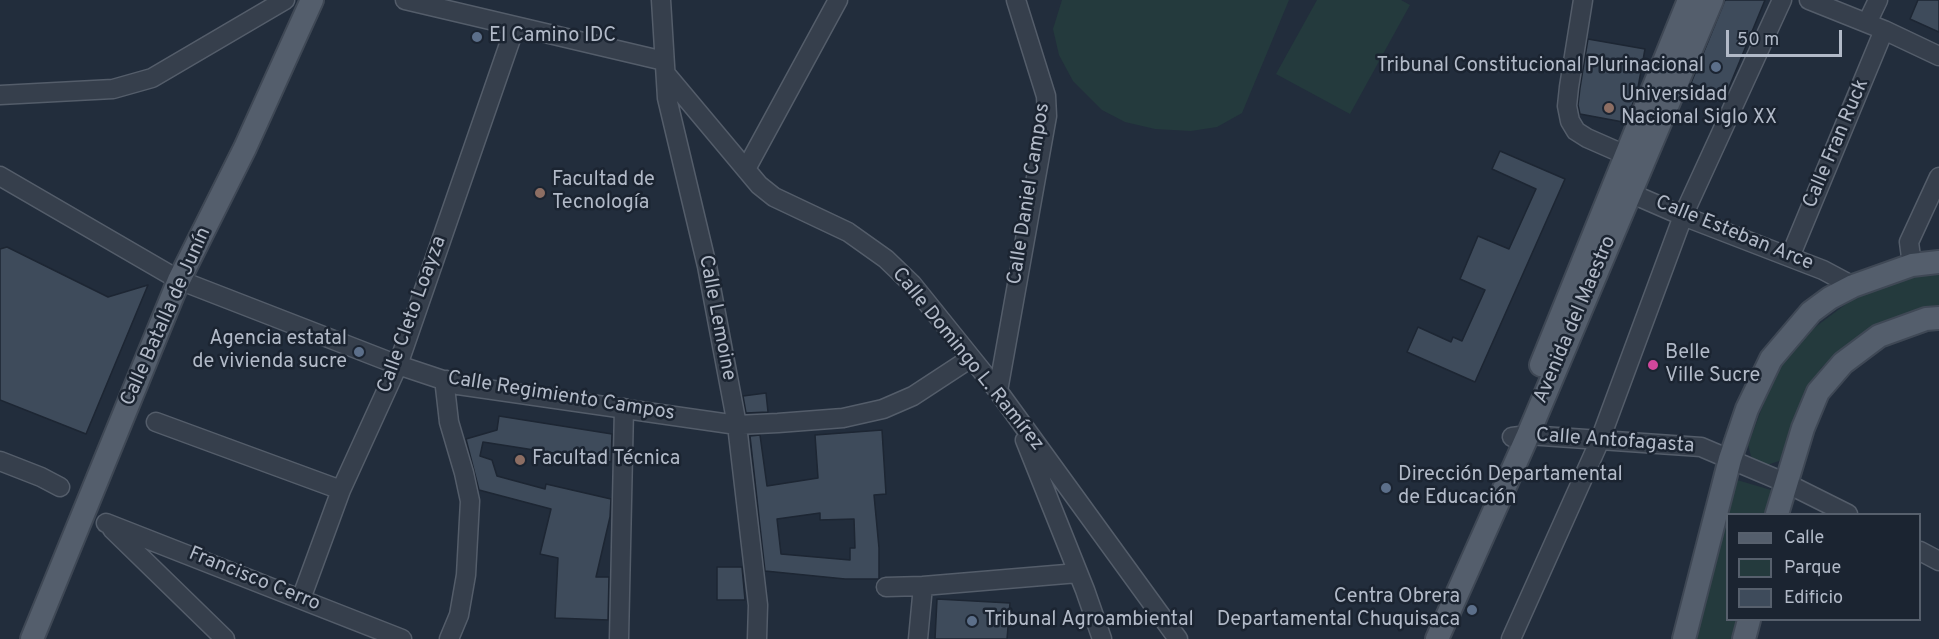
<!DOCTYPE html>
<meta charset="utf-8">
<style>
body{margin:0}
#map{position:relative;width:1939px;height:639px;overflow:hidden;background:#222d3c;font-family:Overpass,sans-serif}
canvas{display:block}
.legend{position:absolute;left:1726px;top:513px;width:195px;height:108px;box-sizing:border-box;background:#1b2431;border:2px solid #57606d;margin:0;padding:8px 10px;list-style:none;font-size:18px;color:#b2bac8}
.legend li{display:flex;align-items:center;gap:12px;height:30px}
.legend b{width:30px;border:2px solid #57606d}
.scale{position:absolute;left:1726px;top:30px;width:116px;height:27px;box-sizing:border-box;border:3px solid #b2bac8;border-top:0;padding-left:8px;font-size:18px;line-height:21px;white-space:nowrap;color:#b2bac8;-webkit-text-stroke:4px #1b2431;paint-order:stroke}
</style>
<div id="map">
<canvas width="1939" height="639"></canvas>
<ul class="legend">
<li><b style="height:8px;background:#545e6c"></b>Calle</li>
<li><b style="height:16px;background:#243a3d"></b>Parque</li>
<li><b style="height:16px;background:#3e4b5b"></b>Edificio</li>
</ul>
<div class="scale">50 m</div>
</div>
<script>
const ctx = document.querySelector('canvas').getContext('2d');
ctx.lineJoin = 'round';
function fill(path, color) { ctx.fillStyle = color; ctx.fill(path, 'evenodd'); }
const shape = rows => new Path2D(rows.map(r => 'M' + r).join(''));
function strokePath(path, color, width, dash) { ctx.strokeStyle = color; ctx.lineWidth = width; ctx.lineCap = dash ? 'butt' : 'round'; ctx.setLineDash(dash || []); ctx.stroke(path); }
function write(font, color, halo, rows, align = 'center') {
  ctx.font = font + ' Overpass,sans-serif'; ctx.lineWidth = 5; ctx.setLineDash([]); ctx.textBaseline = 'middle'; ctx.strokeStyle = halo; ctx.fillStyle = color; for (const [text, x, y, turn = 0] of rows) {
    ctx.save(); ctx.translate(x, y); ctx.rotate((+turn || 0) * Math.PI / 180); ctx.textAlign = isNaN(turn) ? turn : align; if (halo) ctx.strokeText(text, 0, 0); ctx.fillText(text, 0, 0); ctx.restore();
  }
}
fill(shape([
 [1062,0,1289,0,1242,113,1217,127,1191,131,1155,129,1125,122,1102,110,1073,81,1059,55,1053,29],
 [1317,0,1401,0,1410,5,1350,114,1276,74],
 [1939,272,1939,307,1908,313,1861,334,1821,368,1795,416,1783,455,1779,461,1770,464,1759,464,1751,456,1748,445,1774,376,1802,337,1850,301,1904,278],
 [1737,480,1771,490,1772,495,1767,514,1728,514,1728,620,1738,620,1733,639,1692,639]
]), '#243a3d');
const building = shape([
 [1725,0,1765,0,1725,97,1691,83,1725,0],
 [1918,0,1939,0,1939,32,1910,19,1918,0],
 [1588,39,1645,49,1637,93,1629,113,1625,112,1623,122,1580,114,1578,105,1580,88,1588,39],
 [1500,151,1565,179,1475,382,1407,352,1418,327,1451,342,1453,337,1462,341,1485,290,1460,279,1478,236,1509,249,1536,189,1492,169,1500,151],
 [7,247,108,297,148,285,86,434,0,400,0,249,7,247],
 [766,393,768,412,746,413,743,396,766,393],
 [499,416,612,434,611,462,483,442,480,456,492,460,497,476,545,489,546,484,611,499,610,517,596,577,609,577,608,620,555,618,558,558,540,554,551,509,479,490,466,439,497,430,499,416],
 [882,430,886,494,874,495,879,548,879,579,845,579,765,571,750,436,760,435,767,486,818,478,815,435,882,430],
 [820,513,820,520,854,519,855,548,850,548,850,560,781,554,777,519,820,513],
 [717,567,742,567,745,600,717,600,717,567],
 [937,599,1010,603,1007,639,935,639,937,599]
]);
fill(building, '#3e4b5b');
strokePath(building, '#1d2633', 1.5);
const minor = shape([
 [405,0,664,61],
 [661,0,667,98,707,266,737,425,758,605,757,639],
 [1583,0,1569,87,1567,106,1570,121,1576,131,1587,138,1628,156],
 [1809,0,1884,30,1939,56],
 [1867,23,1878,0],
 [666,74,759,185,774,197,848,232,886,259,912,284,998,391,1178,639],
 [0,95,113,89,152,78,285,0],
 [746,169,838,0],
 [0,176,179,280,398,365,458,385,737,425,778,423,843,418,883,409,913,396,971,358],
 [1618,189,1630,193,1683,216,1823,270,1853,286],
 [1790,257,1884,30],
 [1912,265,1909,242,1939,177],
 [446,380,445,387,449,422,464,473,470,501,466,575,459,615,449,639],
 [998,391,1047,116,1046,96,1016,0],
 [156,422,341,490],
 [1512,437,1528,435,1701,447,1786,483,1848,514],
 [1025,440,1085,590,1102,639],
 [0,461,41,477,60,487],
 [106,523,402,639],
 [112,529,225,639],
 [1920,551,1939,561],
 [886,587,923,586],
 [301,599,341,490,398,365,515,27],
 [619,639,624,408],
 [918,639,923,586,1078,573],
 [1511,639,1600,440,1683,216,1782,0]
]);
const major = shape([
 [1541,365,1689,0],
 [1777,514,1803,428,1818,392,1843,363,1879,336,1926,319,1939,318],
 [32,639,179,280,245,148,312,0],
 [1437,639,1528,435,1712,0],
 [1684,639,1730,459,1747,409,1771,359,1811,312,1830,298,1853,286,1912,265,1939,262],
 [1744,639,1749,620]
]);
strokePath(minor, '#545d6a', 21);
strokePath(major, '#3f4855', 26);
strokePath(minor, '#363f4c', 18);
strokePath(major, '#545e6c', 22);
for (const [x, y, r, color] of [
 [477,37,6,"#5c6f8a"],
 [1716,67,6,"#5c6f8a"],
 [1609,108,6,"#8d6e63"],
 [540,193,6,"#8d6e63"],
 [359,352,6,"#5c6f8a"],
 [1653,365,6,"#d1479c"],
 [520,460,6,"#8d6e63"],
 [1386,488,6,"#5c6f8a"],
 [1472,610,6,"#5c6f8a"],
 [972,621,6,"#5c6f8a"]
]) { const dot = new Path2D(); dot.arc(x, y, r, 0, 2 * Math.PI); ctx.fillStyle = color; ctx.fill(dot); strokePath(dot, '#1b2431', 2); }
write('20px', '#b2bac8', '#1b2431', [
 ["El Camino IDC",489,37],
 ["Tribunal Constitucional Plurinacional",1704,67,"right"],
 ["Universidad",1621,96],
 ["Nacional Siglo XX",1621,119],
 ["Facultad de",552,181],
 ["Tecnología",552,204],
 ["Agencia estatal",347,340,"right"],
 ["de vivienda sucre",347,363,"right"],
 ["Belle",1665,354],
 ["Ville Sucre",1665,377],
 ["Facultad Técnica",532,460],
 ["Dirección Departamental",1398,476],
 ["de Educación",1398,499],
 ["Centra Obrera",1460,598,"right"],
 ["Departamental Chuquisaca",1460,621,"right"],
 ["Tribunal Agroambiental",984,621]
], 'left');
write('20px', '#b2bac8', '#1b2431', [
 ["Calle Fran Ruck",1837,144,-67],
 ["Calle Daniel Campos",1030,194,-81],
 ["Calle Esteban Arce",1734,234,22],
 ["Calle Cleto Loayza",413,315,-70],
 ["Calle Batalla de Junín",167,317,-66],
 ["Calle Lemoine",716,318,79],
 ["Avenida del Maestro",1576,320,-67],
 ["Calle Domingo L. Ramírez",967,360,51],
 ["Calle Regimiento Campos",561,397,9],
 ["Calle Antofagasta",1615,442,4],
 ["Francisco Cerro",254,580,22]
]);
</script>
